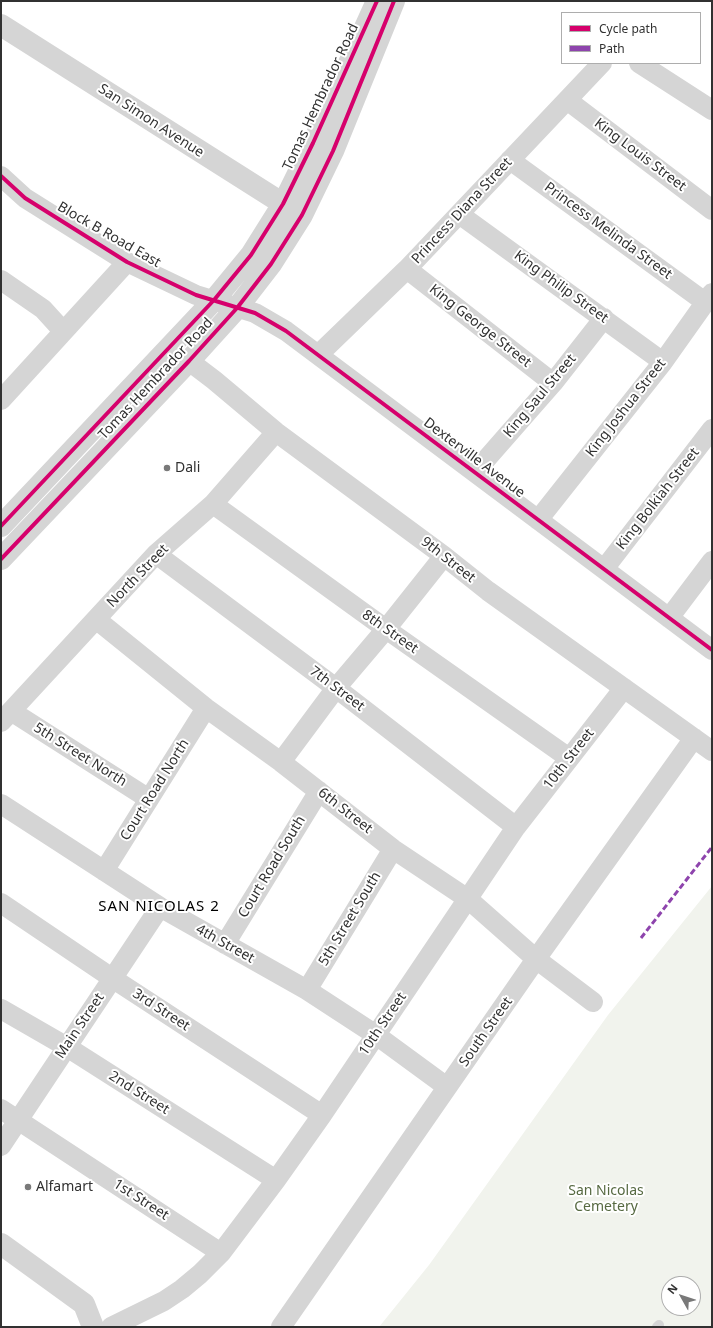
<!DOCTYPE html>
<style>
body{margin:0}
#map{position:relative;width:713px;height:1328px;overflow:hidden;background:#fff;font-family:"Noto Sans",sans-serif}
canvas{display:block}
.frame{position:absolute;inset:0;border:2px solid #313131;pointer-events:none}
.legend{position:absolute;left:561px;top:12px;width:140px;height:52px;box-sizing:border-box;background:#fff;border:1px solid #adadad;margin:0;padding:5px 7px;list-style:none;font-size:12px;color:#313131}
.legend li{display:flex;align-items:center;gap:8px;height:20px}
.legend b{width:20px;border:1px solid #adadad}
.north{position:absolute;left:661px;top:1276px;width:40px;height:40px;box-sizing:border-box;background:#fff;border:1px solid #adadad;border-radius:50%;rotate:309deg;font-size:11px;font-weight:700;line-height:16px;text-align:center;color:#313131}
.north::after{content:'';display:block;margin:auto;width:14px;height:18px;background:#797979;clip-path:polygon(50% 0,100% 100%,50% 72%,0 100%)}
</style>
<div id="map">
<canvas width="713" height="1328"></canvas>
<div class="frame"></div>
<ul class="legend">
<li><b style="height:5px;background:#d6006c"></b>Cycle path</li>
<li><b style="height:5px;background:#8e44ad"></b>Path</li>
</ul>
<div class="north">N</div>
</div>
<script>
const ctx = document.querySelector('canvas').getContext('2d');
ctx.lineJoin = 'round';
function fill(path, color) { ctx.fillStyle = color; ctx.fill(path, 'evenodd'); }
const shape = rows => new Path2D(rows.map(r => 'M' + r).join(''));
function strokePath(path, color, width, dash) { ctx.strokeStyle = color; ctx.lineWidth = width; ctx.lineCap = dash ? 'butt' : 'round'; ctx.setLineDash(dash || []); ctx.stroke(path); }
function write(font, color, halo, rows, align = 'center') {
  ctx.font = font + ' "Noto Sans",sans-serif'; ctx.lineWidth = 4; ctx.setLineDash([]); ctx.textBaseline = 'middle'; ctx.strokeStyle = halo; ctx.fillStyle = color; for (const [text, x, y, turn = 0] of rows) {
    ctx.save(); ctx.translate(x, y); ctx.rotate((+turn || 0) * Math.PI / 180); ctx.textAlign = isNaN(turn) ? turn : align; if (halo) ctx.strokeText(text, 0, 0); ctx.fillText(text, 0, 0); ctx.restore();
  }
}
fill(shape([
 [712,886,712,1327,379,1327,429,1265,608,1015],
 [669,1284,693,1284,693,1308,669,1308]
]), '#f1f3ed');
strokePath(shape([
 [657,1327,659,1325]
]), '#d5d5d5', 10);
strokePath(shape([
 [639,63,712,110],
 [567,100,712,210],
 [510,160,705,302],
 [1,176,25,198,127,262,196,295,255,313,286,331,712,650],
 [459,214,663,362],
 [407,269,553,383],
 [1,280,43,309,63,331],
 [318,355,407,269,602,63],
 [189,361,214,380,276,432,444,556,488,591,712,751],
 [1,400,127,262],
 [475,472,553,383,604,318],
 [213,504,386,629,569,758],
 [538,520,663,362,712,293],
 [156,554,336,688,516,827],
 [604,569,712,429],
 [669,618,712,561],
 [97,620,206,708,281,762,393,849,468,899,536,959,593,1002],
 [11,711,149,799],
 [1,722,156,554,213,504,276,432],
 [281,762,336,688,386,629,444,556],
 [1,804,160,907,307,990,376,1035,447,1087],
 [104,871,206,708],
 [1,903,112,978,322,1115],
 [225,944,319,791],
 [307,990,393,849],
 [1,1009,67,1047,276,1180],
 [1,1109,221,1253],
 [1,1146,160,907],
 [111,1327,164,1301,182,1289,200,1274,221,1253,276,1180,322,1115,516,827,624,688],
 [281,1327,536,959,694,738]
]), '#d5d5d5', 20);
strokePath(shape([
 [1,25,296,212],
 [1,526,214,300,251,255,283,204,313,143,377,1],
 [1,559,189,361,237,308,271,264,302,215,333,151,394,1],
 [1,1244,84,1304,93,1327]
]), '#d5d5d5', 22);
strokePath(shape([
 [641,938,712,847]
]), '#8e44ad', 3, [6, 3]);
strokePath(shape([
 [1,176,25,198,127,262,196,295,255,313,286,331,712,650],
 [1,526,214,300,251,255,283,204,313,143,377,1],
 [1,559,189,361,237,308,271,264,302,215,333,151,394,1]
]), '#d6006c', 4);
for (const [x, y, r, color] of [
 [167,468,4,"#797979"],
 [28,1187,4,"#797979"]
]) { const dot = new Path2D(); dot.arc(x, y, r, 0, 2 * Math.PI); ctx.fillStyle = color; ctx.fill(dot); strokePath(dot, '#fff', 1.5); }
write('14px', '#313131', '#fff', [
 ["Tomas Hembrador Road",321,97,-65],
 ["San Simon Avenue",151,121,33],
 ["King Louis Street",640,155,37],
 ["Princess Diana Street",462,211,-47],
 ["Princess Melinda Street",608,231,36],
 ["Block B Road East",109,235,30],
 ["King Philip Street",561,287,36],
 ["King George Street",480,326,38],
 ["Tomas Hembrador Road",156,379,-47],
 ["King Saul Street",540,396,-50],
 ["King Joshua Street",626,408,-52],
 ["Dexterville Avenue",474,458,37],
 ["King Bolkiah Street",658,499,-52],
 ["9th Street",448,560,38],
 ["North Street",138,576,-46],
 ["8th Street",390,632,35],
 ["7th Street",337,689,37],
 ["5th Street North",80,755,32],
 ["10th Street",569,759,-52],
 ["Court Road North",155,790,-58],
 ["6th Street",345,811,38],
 ["Court Road South",272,867,-59],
 ["5th Street South",350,919,-59],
 ["4th Street",225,944,29],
 ["3rd Street",161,1010,33],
 ["10th Street",383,1024,-56],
 ["Main Street",80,1026,-56],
 ["South Street",486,1032,-55],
 ["2nd Street",139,1093,32],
 ["1st Street",141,1200,33]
]);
write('14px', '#313131', '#fff', [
 ["Dali",175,468],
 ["Alfamart",36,1187]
], 'left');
write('14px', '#576a42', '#fff', [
 ["San Nicolas",606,1191],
 ["Cemetery",606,1207]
]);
ctx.letterSpacing = '1px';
write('15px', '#000', '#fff', [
 ["SAN NICOLAS 2",159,907]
]);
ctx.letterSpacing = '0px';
</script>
